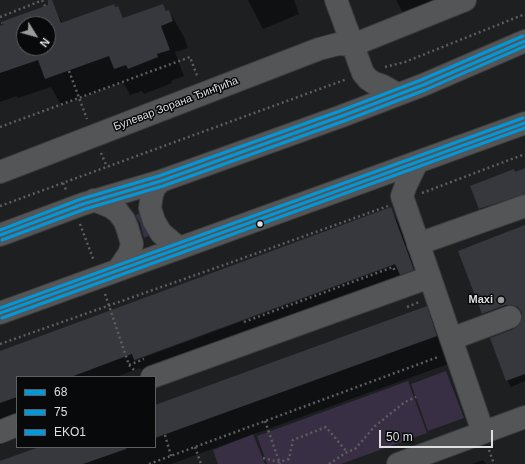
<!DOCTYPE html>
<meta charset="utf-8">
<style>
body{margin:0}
#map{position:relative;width:525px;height:464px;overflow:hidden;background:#1d1f21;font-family:Arial,sans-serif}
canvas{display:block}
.legend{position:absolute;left:16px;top:376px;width:140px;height:72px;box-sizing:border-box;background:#08090a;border:1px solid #5d5f60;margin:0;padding:5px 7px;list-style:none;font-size:12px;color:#dddfe1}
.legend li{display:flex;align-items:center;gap:8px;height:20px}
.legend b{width:20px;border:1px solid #5d5f60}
.north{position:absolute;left:16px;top:16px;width:40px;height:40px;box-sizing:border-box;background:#08090a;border:1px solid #5d5f60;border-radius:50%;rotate:127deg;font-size:11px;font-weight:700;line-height:16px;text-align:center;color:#dddfe1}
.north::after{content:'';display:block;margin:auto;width:14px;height:18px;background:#9a9c9e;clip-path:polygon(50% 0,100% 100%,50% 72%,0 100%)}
.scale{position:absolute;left:379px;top:430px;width:114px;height:18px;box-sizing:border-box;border:2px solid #dddfe1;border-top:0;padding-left:5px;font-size:12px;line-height:14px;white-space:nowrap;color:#dddfe1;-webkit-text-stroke:3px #08090a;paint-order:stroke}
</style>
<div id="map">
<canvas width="525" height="464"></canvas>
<ul class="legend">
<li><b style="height:5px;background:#0098da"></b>68</li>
<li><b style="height:5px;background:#0098da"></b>75</li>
<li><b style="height:5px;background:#0098da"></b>EKO1</li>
</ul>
<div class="north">N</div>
<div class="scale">50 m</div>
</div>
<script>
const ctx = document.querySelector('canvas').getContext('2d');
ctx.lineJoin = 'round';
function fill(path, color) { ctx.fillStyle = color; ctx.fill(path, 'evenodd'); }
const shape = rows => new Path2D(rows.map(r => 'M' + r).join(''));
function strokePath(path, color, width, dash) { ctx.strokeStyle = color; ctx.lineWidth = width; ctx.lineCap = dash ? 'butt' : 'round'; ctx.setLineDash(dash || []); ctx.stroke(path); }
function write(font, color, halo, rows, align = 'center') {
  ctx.font = font + ' Arial,sans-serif'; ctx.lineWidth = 3; ctx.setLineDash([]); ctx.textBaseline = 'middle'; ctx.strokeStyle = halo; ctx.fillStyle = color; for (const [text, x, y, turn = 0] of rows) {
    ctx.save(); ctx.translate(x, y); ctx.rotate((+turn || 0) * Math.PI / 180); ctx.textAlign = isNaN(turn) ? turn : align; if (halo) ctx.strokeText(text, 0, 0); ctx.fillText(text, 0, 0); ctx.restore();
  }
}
fill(shape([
 [142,213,143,222,149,236,144,238,140,223,135,215],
 [446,371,464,418,428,431,411,384],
 [408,381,427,433,341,464,267,464,257,436],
 [253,434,265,464,218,464,213,450]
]), '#382f45');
fill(shape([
 [248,0,294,0,299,14,263,29],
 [396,0,478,0,467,6,406,18],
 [162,5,167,12,169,11,184,37,188,48,175,52,184,76,171,81,172,83,144,94,142,91,130,95,123,82,61,105,51,87,18,98,17,96,0,102,0,27,55,10,63,24,118,7,124,19],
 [24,24,48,24,48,48,24,48],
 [525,169,525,199,482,213,480,209,515,173],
 [390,209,398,222,421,284,143,374,140,368,116,377,17,377,17,414,0,420,0,352],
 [400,261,400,263,134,361,134,359],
 [525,226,525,381,511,387,507,380,515,330,520,326,523,320,522,313,516,311,487,320,483,314,460,251],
 [426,308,441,334,451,363,171,464,0,464,0,462,41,447,155,447,155,406],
 [483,460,486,464,472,464]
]), '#0007');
fill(shape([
 [48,0,52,0,61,23,114,4,115,7,118,6,123,18,163,4,166,11,169,10,173,21,161,26,170,50,157,54,158,57,128,69,126,65,114,69,109,56,45,79,38,60,0,73,0,26,4,24,1,24,1,22,48,5],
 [24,24,48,24,48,48,24,48],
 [525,168,525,194,479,209,470,186,514,169,515,172],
 [391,207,414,270,400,275,395,264,134,360,132,354,71,377,17,377,17,397,0,403,0,351],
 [525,225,525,374,506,381,490,338,514,329,519,325,522,319,522,313,518,307,512,305,506,305,482,314,458,251],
 [427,306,437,336,155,438,155,405],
 [39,447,126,447,126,449,83,464,0,464,0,461]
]), '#36383e');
const minor = shape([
 [336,0,363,73,368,79,374,83,383,86,397,94],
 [417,162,406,185,402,196,483,432],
 [0,172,319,49,338,44,353,45,465,0],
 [161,181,155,187,152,194,150,208,154,221,161,233,179,248],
 [94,200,111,207,118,212,124,220,127,227,132,244,129,254,118,270],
 [0,235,83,204,161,181,342,116,423,85,525,41],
 [418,244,525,206],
 [0,313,525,123],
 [451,339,510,317],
 [152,377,430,277],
 [0,432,17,425],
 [398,464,525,417]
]);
strokePath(minor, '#3a3c3d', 24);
strokePath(shape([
 [42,0,45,6],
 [0,17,43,0],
 [385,67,405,62,525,14],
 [69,71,87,119],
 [0,127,190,57,198,78],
 [101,153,107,167],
 [63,183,67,192],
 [422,193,525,154],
 [0,206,347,79],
 [80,224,94,261],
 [105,294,129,365,135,371],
 [407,307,419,302],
 [244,322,393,267,395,271],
 [0,344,235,261,388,206],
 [129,365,144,359],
 [265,421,280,464],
 [165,435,171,456],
 [195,447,201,464],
 [489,450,494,464],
 [263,458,279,462,289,459,293,440,326,427,347,452],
 [149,464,438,357],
 [329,464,347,452,355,449,375,426,405,402,416,397]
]), '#5c5d5e', 2.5, [2, 3]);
strokePath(minor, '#545556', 22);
strokePath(shape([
 [0,235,83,204,161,181,342,116,423,85,525,41],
 [0,313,525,123]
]), '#0098da', 3);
strokePath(shape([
 [2,240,85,209,163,186,344,121,425,90,525,46],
 [2,318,525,128]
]), '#0098da', 3);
strokePath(shape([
 [0,230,81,199,159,176,340,111,421,80,523,36],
 [0,308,523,118]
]), '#0098da', 3);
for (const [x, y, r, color] of [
 [260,224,3.5,"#dddfe1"],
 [501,300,4,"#9a9c9e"]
]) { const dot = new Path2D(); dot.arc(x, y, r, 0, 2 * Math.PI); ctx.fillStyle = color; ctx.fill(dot); strokePath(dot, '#08090a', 1.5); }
write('11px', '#dddfe1', '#08090a', [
 ["Булевар Зорана Ђинђића",176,104,-21]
]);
write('bold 11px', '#dddfe1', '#08090a', [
 ["Maxi",493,300]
], 'right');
</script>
